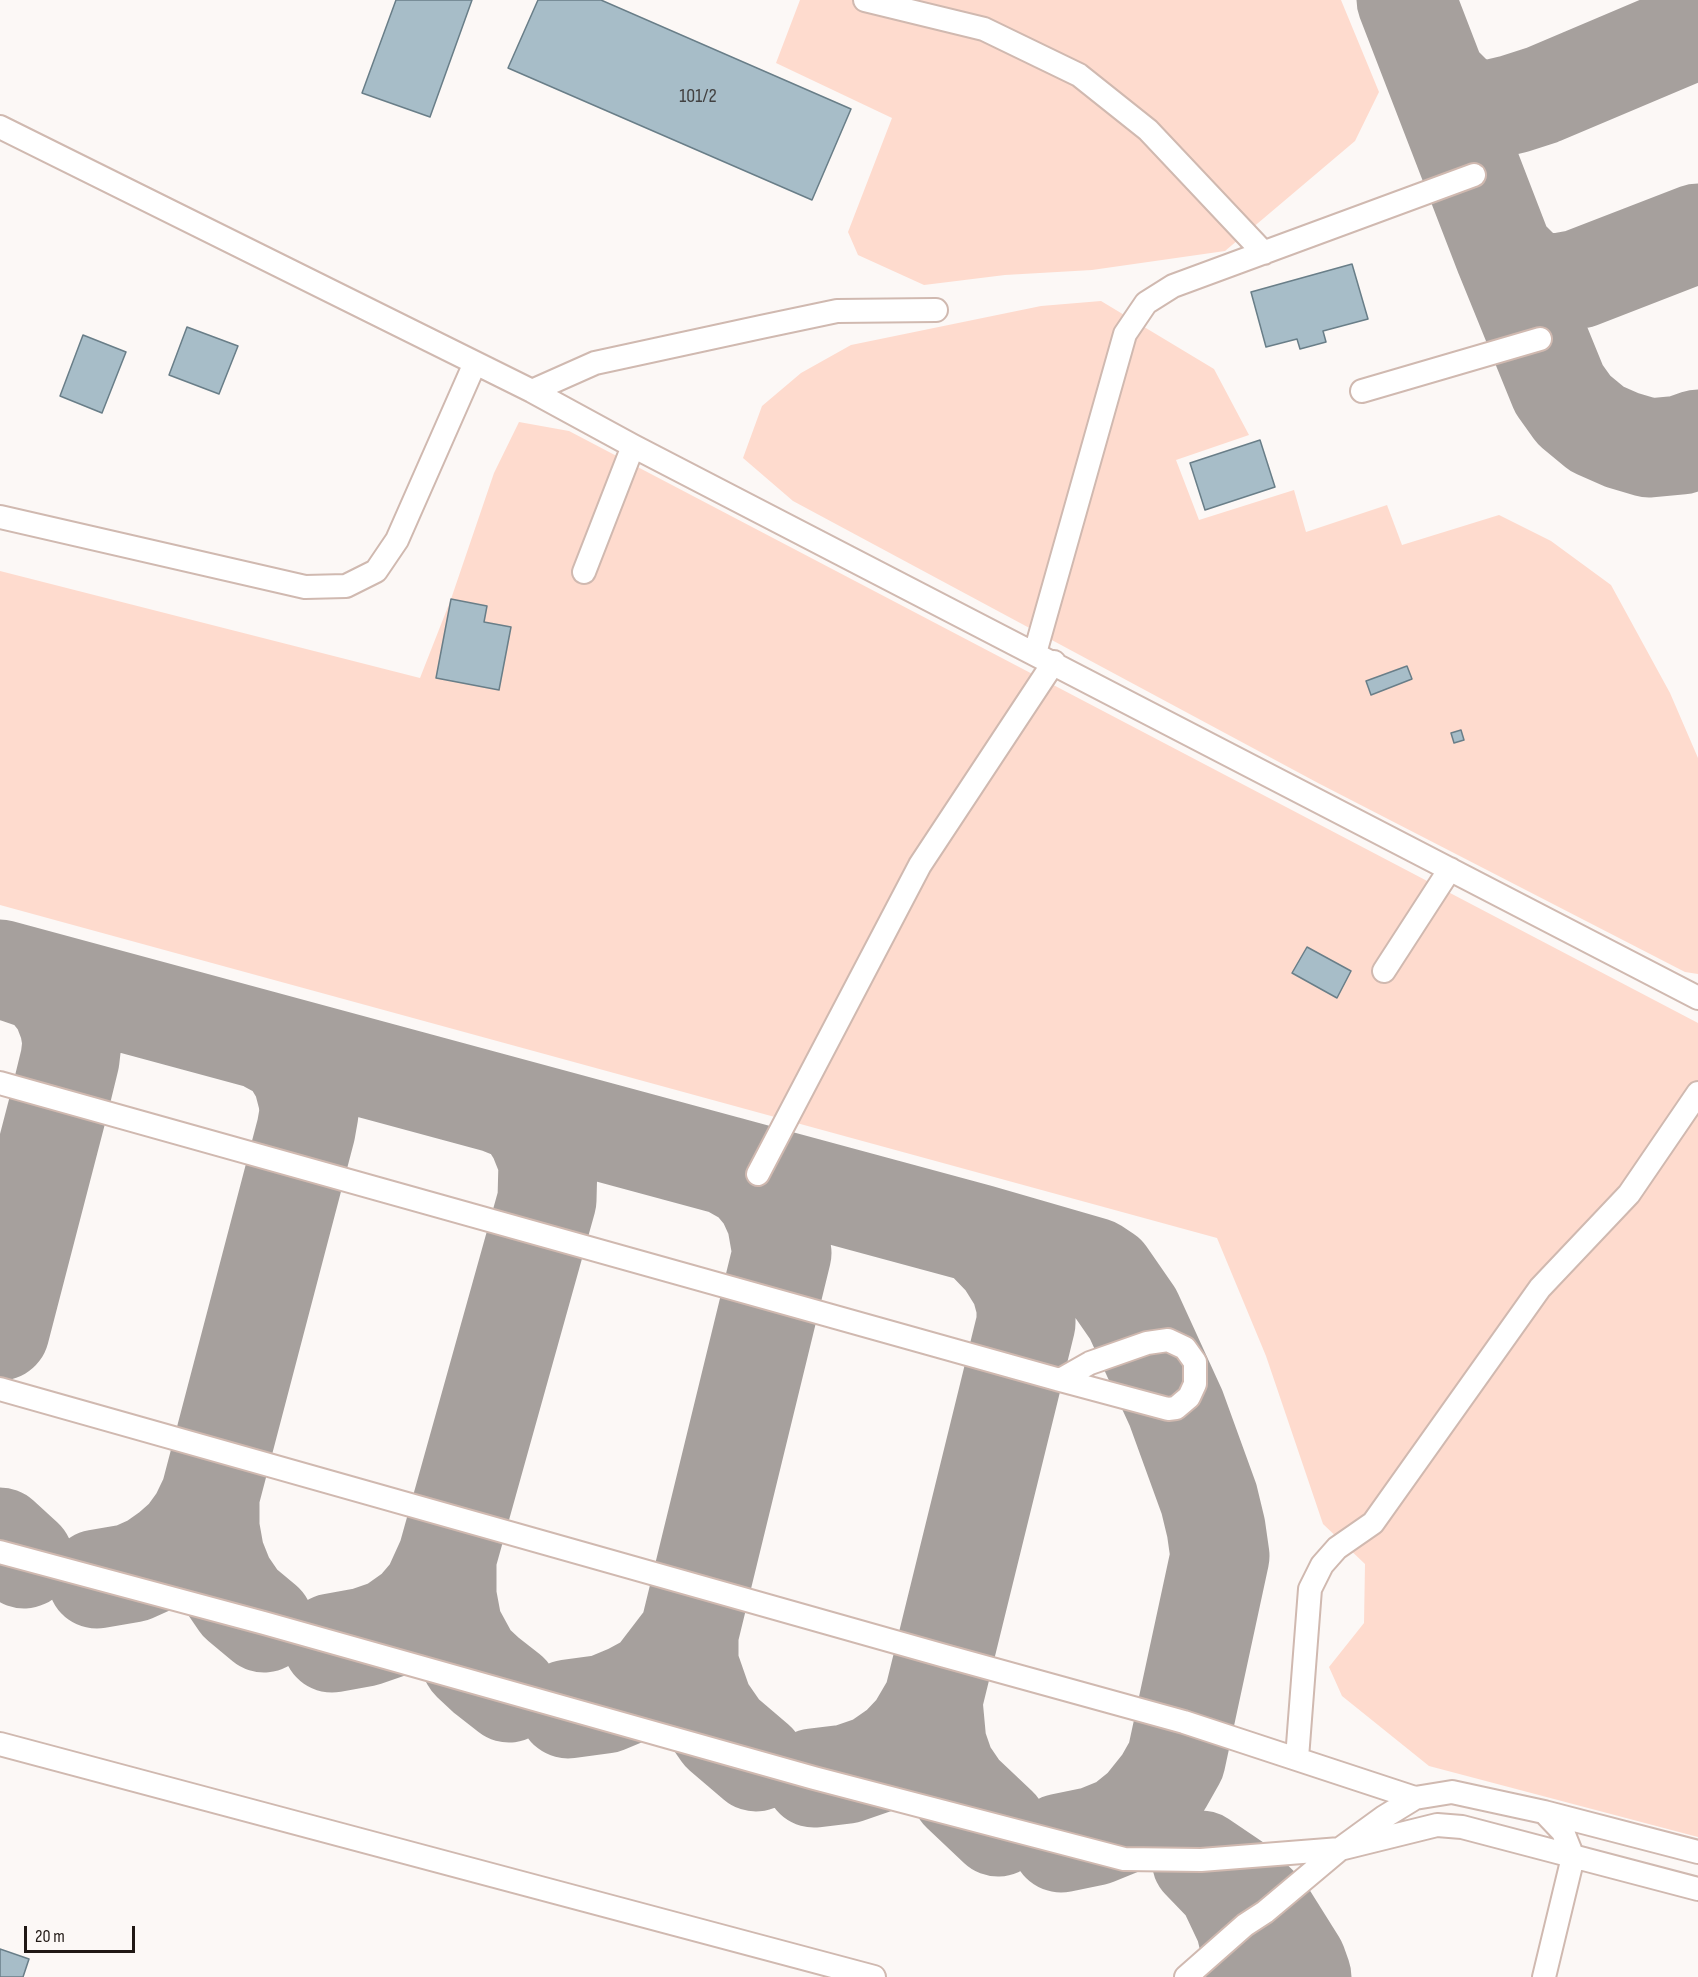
<!DOCTYPE html>
<style>
body{margin:0}
#map{position:relative;width:1698px;height:1977px;overflow:hidden;background:#fcf8f6;font-family:"Sofia Sans Condensed",sans-serif}
canvas{display:block}
.scale{position:absolute;left:24px;top:1926px;width:111px;height:27px;box-sizing:border-box;border:3px solid #201814;border-top:0;padding-left:8px;font-size:18px;line-height:21px;white-space:nowrap;color:#201814;-webkit-text-stroke:4px #fcf8f6;paint-order:stroke}
</style>
<div id="map">
<canvas width="1698" height="1977"></canvas>
<div class="scale">20 m</div>
</div>
<script>
const ctx = document.querySelector('canvas').getContext('2d');
ctx.lineJoin = 'round';
function fill(path, color) { ctx.fillStyle = color; ctx.fill(path, 'evenodd'); }
const shape = rows => new Path2D(rows.map(r => 'M' + r).join(''));
function strokePath(path, color, width, dash) { ctx.strokeStyle = color; ctx.lineWidth = width; ctx.lineCap = dash ? 'butt' : 'round'; ctx.setLineDash(dash || []); ctx.stroke(path); }
function write(font, color, halo, rows, align = 'center') {
  ctx.font = font + ' "Sofia Sans Condensed",sans-serif'; ctx.lineWidth = 4.5; ctx.setLineDash([]); ctx.textBaseline = 'middle'; ctx.strokeStyle = halo; ctx.fillStyle = color; for (const [text, x, y, turn = 0] of rows) {
    ctx.save(); ctx.translate(x, y); ctx.rotate((+turn || 0) * Math.PI / 180); ctx.textAlign = isNaN(turn) ? turn : align; if (halo) ctx.strokeText(text, 0, 0); ctx.fillText(text, 0, 0); ctx.restore();
  }
}
fill(shape([
 [800,0,1341,0,1379,92,1355,141,1225,251,1092,270,1005,275,924,285,858,255,848,232,892,118,776,63],
 [1101,301,1214,369,1249,435,1176,460,1199,520,1294,490,1306,532,1387,505,1402,545,1499,515,1551,541,1611,585,1670,693,1698,758,1698,974,1685,972,1318,783,793,501,743,458,762,406,801,373,851,345,1041,306],
 [519,422,569,431,1698,1023,1698,1837,1429,1766,1342,1696,1329,1667,1364,1623,1365,1564,1323,1524,1266,1356,1217,1238,0,905,0,571,420,678,451,599,494,473]
]), '#fedbce');
strokePath(shape([
 [1406,0,1504,254,1559,389,1574,410,1597,429,1622,440,1649,448,1681,445,1698,439],
 [1437,80,1457,100,1476,109,1493,109,1514,104,1542,95,1698,29],
 [1504,254,1523,273,1538,281,1557,283,1579,279,1698,233],
 [0,969,980,1234,1094,1267,1106,1275,1133,1314,1176,1408,1209,1499,1216,1528,1220,1556,1176,1760,1163,1783,1143,1808,1122,1825,1095,1836,1061,1843],
 [499,1104,524,1114,538,1136,548,1161,547,1200,447,1558,447,1596,453,1628,471,1661,486,1675,509,1693],
 [728,1166,751,1179,766,1197,776,1219,782,1253,689,1634,689,1664,704,1707,722,1733,756,1762],
 [980,1234,1005,1260,1020,1284,1026,1306,1026,1323,933,1701,937,1744,946,1770,961,1792,998,1827],
 [0,1331,60,1100,70,1059,72,1042,69,1025,61,1004,44,983,18,974],
 [210,1496,210,1528,215,1556,225,1581,240,1603,264,1623],
 [0,1537,24,1559],
 [97,1579,132,1573,152,1564,169,1552,186,1537,199,1519,210,1496,306,1130,309,1113,308,1100,302,1077,288,1054,262,1040],
 [332,1643,365,1637,391,1628,415,1611,432,1591,447,1558],
 [568,1709,605,1704,629,1694,653,1681,689,1634],
 [814,1778,847,1774,876,1764,899,1748,916,1730,933,1701],
 [1257,1977,1245,1925,1227,1887,1201,1860,1235,1883,1265,1912,1297,1963,1302,1977]
]), '#a6a09d', 99);
const building = shape([
 [396,0,472,0,430,117,362,93,396,0],
 [538,0,601,0,851,109,812,200,508,68,538,0],
 [1352,264,1368,319,1323,331,1326,342,1300,349,1297,339,1266,347,1251,292,1352,264],
 [187,327,238,346,219,394,169,375,187,327],
 [83,335,126,352,102,413,60,396,83,335],
 [1260,440,1275,487,1205,510,1190,463,1260,440],
 [451,599,487,606,484,622,511,627,499,690,436,678,451,599],
 [1407,666,1412,679,1371,695,1366,681,1407,666],
 [1461,730,1464,740,1454,743,1451,733,1461,730],
 [1307,947,1351,971,1337,998,1292,973,1307,947],
 [0,1949,29,1959,23,1977,0,1977,0,1949]
]);
fill(building, '#a7bdc8');
strokePath(building, '#697e88', 1.5);
const lane = shape([
 [865,0,984,29,1079,75,1148,130,1264,253],
 [0,127,532,391,633,446,1698,998],
 [532,391,595,363,761,327,837,311,936,310],
 [1362,391,1540,339],
 [0,517,305,587,346,586,376,571,397,540,475,363],
 [584,572,633,446],
 [1035,653,1125,334,1146,303,1173,286,1474,175],
 [1384,971,1450,869],
 [0,1083,1060,1380,1168,1409,1176,1408,1189,1397,1195,1384,1195,1362,1185,1348,1168,1340,1147,1343,1090,1363,1060,1380],
 [758,1174,920,865,1054,662],
 [0,1389,945,1656,1184,1722,1415,1798],
 [0,1552,264,1623,814,1778,1124,1859,1201,1860,1340,1849,1437,1825,1462,1827,1698,1889],
 [0,1744,874,1977],
 [1297,1758,1310,1589,1322,1565,1337,1548,1373,1523,1540,1288,1629,1194,1698,1093],
 [1186,1977,1245,1925,1265,1912,1340,1849,1384,1817,1415,1798,1452,1792,1544,1812,1698,1852],
 [1544,1977,1573,1857,1563,1832,1544,1812]
]);
strokePath(lane, '#d0b9b0', 26);
strokePath(lane, '#fff', 22);
write('20px', '#424141', null, [
 ["101/2",698,97]
]);
</script>
